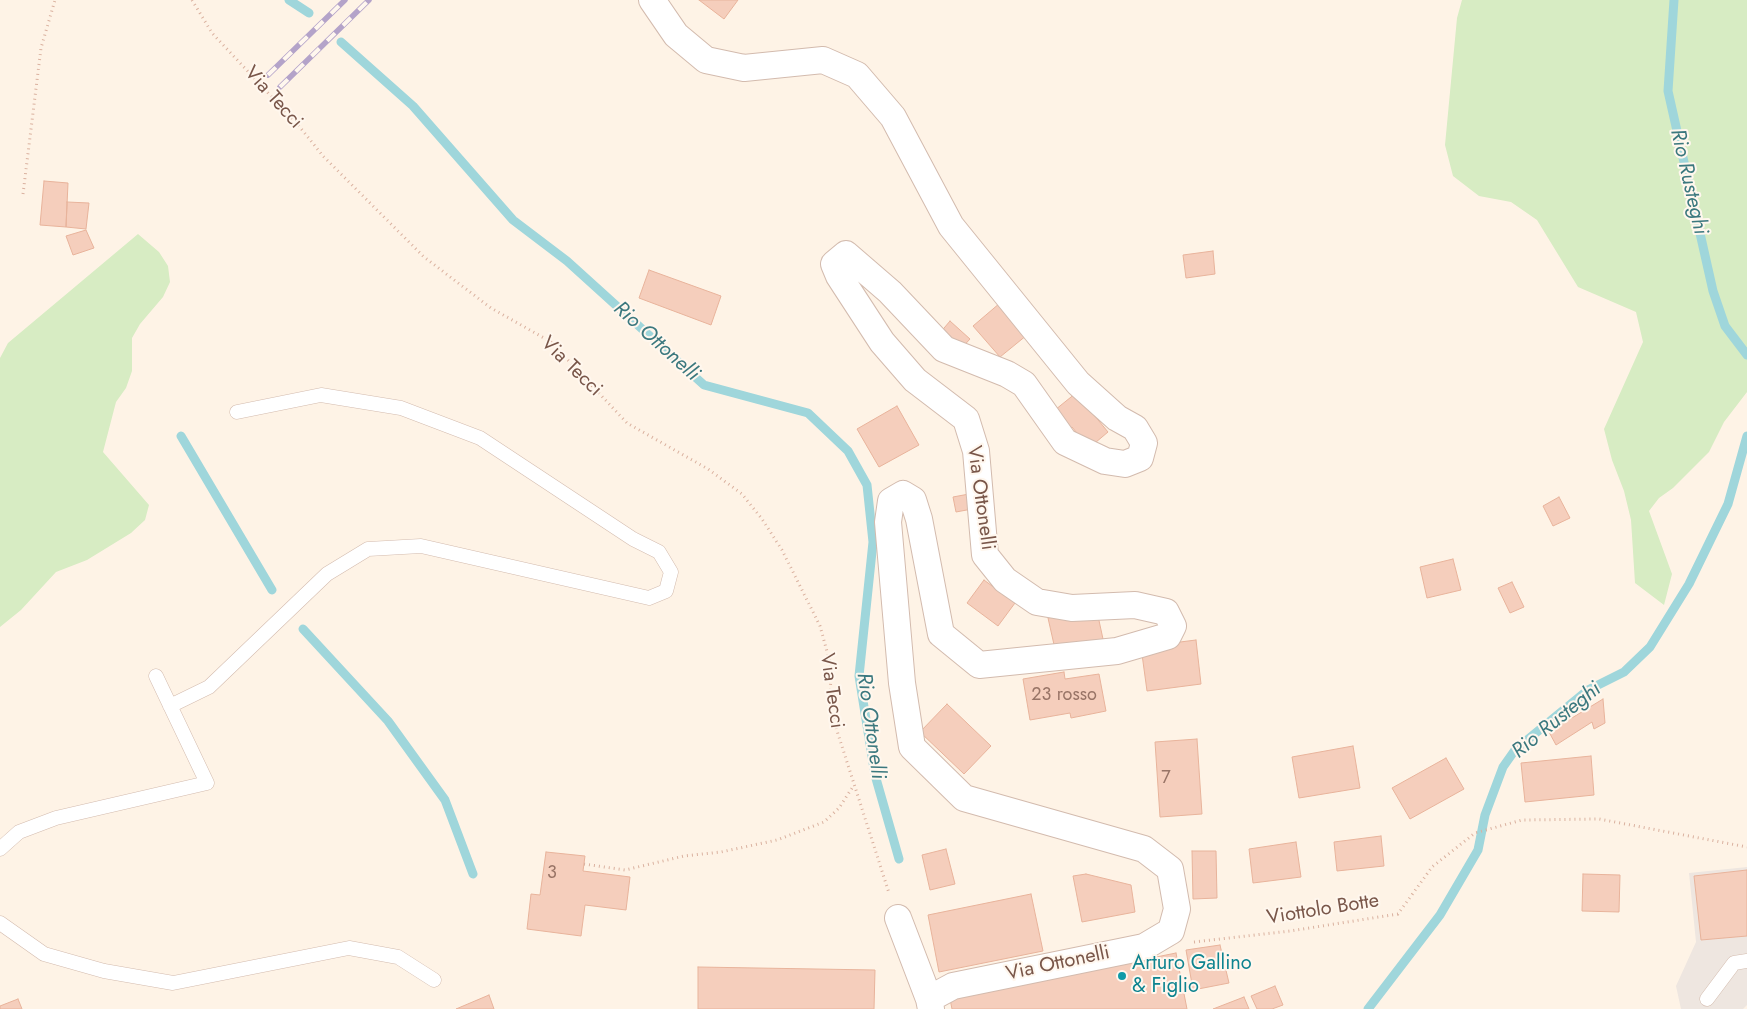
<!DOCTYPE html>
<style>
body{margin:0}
canvas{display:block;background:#fef3e6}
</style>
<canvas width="1747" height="1009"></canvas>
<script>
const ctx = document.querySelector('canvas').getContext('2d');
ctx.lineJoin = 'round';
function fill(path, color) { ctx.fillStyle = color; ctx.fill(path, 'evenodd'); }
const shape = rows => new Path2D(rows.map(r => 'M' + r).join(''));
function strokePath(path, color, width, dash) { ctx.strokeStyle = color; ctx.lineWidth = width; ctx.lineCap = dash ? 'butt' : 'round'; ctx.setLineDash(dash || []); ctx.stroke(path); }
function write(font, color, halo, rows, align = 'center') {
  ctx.font = font + ' Jost,sans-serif'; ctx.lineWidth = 4; ctx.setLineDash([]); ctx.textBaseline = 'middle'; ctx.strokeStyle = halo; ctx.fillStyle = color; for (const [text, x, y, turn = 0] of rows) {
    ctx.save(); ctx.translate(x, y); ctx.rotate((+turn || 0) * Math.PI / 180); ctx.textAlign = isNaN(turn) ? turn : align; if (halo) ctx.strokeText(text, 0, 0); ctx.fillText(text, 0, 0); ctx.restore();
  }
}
fill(shape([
 [1747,867,1747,1005,1743,1009,1681,1009,1676,986,1696,942,1689,873]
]), '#eee6e0');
fill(shape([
 [1462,0,1747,0,1747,392,1724,422,1709,452,1673,488,1659,498,1649,511,1672,574,1664,605,1635,583,1631,520,1624,491,1612,460,1604,429,1643,342,1636,312,1578,287,1537,220,1511,202,1479,196,1453,176,1445,145,1457,18],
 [138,234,159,252,168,266,170,282,163,297,140,324,132,338,132,371,126,388,116,402,103,452,149,505,145,520,131,533,87,560,56,572,21,610,0,627,0,358,8,343]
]), '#d7ecc3');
strokePath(shape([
 [289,0,309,13],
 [1674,0,1668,91,1713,291,1725,326,1747,355],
 [341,42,413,106,513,220,567,261,704,385,808,413,848,451,867,485,873,542,859,676,875,775,899,859],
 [181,436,272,590],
 [303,629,388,721,445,800,473,874],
 [1368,1009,1440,915,1478,850,1485,815,1503,767,1515,750,1588,690,1624,672,1650,647,1689,584,1728,504,1747,436]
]), '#9fd6db', 9);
const building = shape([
 [699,0,738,0,724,19,699,0],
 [44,181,68,183,66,227,40,225,44,181],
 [67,202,89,203,86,229,66,227,67,202],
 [86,230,94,248,73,255,66,236,86,230],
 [1213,251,1215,274,1186,278,1183,255,1213,251],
 [649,270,721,296,711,325,639,298,649,270],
 [1000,303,1027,335,1000,357,973,326,1000,303],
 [950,321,970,339,959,351,939,334,950,321],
 [1076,393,1108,432,1089,448,1072,427,1065,433,1050,414,1076,393],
 [897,406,919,445,879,467,857,429,897,406],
 [969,494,972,509,956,512,953,497,969,494],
 [1559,497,1570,518,1553,526,1543,506,1559,497],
 [1453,559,1461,590,1427,598,1420,567,1453,559],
 [984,580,1015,603,998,626,967,603,984,580],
 [1512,582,1524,607,1510,613,1498,588,1512,582],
 [1074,612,1098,616,1103,639,1055,649,1048,618,1074,612],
 [1196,640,1201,684,1147,691,1141,647,1196,640],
 [1064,672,1065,679,1099,674,1106,711,1071,718,1070,713,1030,720,1023,679,1064,672],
 [1603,699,1605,723,1594,729,1592,722,1556,745,1549,732,1603,699],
 [947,704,991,746,964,774,920,732,947,704],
 [1197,739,1202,814,1160,817,1155,742,1197,739],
 [1353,746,1360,788,1299,798,1292,757,1353,746],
 [1591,756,1594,795,1525,802,1521,763,1591,756],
 [1446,758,1464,789,1410,819,1392,788,1446,758],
 [1381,836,1384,866,1337,871,1334,842,1381,836],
 [1296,842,1301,877,1253,883,1249,849,1296,842],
 [946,849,955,884,930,890,922,855,946,849],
 [1192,851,1216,851,1217,898,1193,899,1192,851],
 [546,852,585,856,583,871,630,877,626,910,585,905,581,936,527,929,531,894,540,895,546,852],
 [1747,870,1747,936,1701,940,1694,876,1747,870],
 [1086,874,1131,885,1135,912,1082,922,1073,876,1086,874],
 [1583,874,1620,875,1619,912,1582,911,1583,874],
 [1031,894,1043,951,939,972,928,915,1031,894],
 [1220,945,1229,983,1193,990,1186,950,1220,945],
 [1176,953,1187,1009,952,1009,950,999,1176,953],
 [698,967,875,970,874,1009,698,1009,698,967],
 [1275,986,1283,1005,1272,1009,1257,1009,1251,996,1275,986],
 [489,995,494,1009,456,1009,489,995],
 [1244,997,1249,1009,1213,1009,1244,997],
 [18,999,22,1009,0,1009,0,1006,18,999]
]);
fill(building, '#f5cebc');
strokePath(building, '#e8b39b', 1);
const service = shape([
 [170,706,209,687,327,574,368,549,421,546,649,598,666,591,671,572,659,552,633,539,480,438,401,408,321,395,237,412],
 [0,849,19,832,56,818,207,783,156,676],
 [0,923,44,954,104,971,173,983,349,948,398,957,434,980],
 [1707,999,1734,963,1747,961]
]);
const minor = shape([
 [652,0,676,35,706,60,744,68,823,60,857,75,893,117,951,226,1078,383,1117,418,1135,428,1144,443,1140,458,1125,464,1105,461,1065,442,1024,384,1007,374,944,349,890,292,846,254,834,264,839,276,882,342,915,380,966,419,976,451,985,555,1005,580,1037,602,1072,608,1135,605,1166,612,1173,626,1168,636,1117,651,979,665,941,634,919,519,913,500,903,494,891,501,888,522,902,683,912,747,964,798,1144,849,1170,869,1177,909,1171,931,1144,947,953,986,929,999,931,1009],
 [898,918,929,999]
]);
strokePath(service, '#d3bbae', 15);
strokePath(minor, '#d3bbae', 28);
strokePath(shape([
 [192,0,212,33,299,126,323,156,424,257,491,308,551,342,627,423,708,469,742,494,762,519,782,550,820,626,831,666,830,709,889,893],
 [23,194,41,48,55,0],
 [584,864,625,870,684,856,721,852,777,840,824,822,839,808,854,785],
 [1194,942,1290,931,1398,914,1432,867,1475,833,1522,820,1599,819,1747,847]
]), '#dab19f', 3, [1, 4]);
strokePath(service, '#fff', 14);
strokePath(minor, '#fff', 26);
const rail = shape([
 [268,75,345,0],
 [280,87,369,0]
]);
strokePath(rail, '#b4a3c9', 5.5);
strokePath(rail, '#fff7ee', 4, [11]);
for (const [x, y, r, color] of [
 [1122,976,5,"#0f9aa8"]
]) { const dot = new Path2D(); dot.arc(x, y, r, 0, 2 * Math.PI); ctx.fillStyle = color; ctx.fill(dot); strokePath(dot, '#fff7ee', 2); }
write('18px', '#987466', null, [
 ["23 rosso",1064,696],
 ["7",1166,779],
 ["3",552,874]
]);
write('20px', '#795649', '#fff7ee', [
 ["Via Tecci",273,98,48],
 ["Via Tecci",571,367,44],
 ["Via Ottonelli",980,498,82],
 ["Via Tecci",831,691,82],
 ["Viottolo Botte",1323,910,-9],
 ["Via Ottonelli",1058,964,-12]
]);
write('20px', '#0d838f', '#fff7ee', [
 ["Arturo Gallino",1132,964],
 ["& Figlio",1132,987]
], 'left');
write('italic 21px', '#3b787e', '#fff7ee', [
 ["Rio Rusteghi",1688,182,77],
 ["Rio Ottonelli",656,342,42],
 ["Rio Rusteghi",1557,721,-39],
 ["Rio Ottonelli",870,726,82]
]);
</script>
